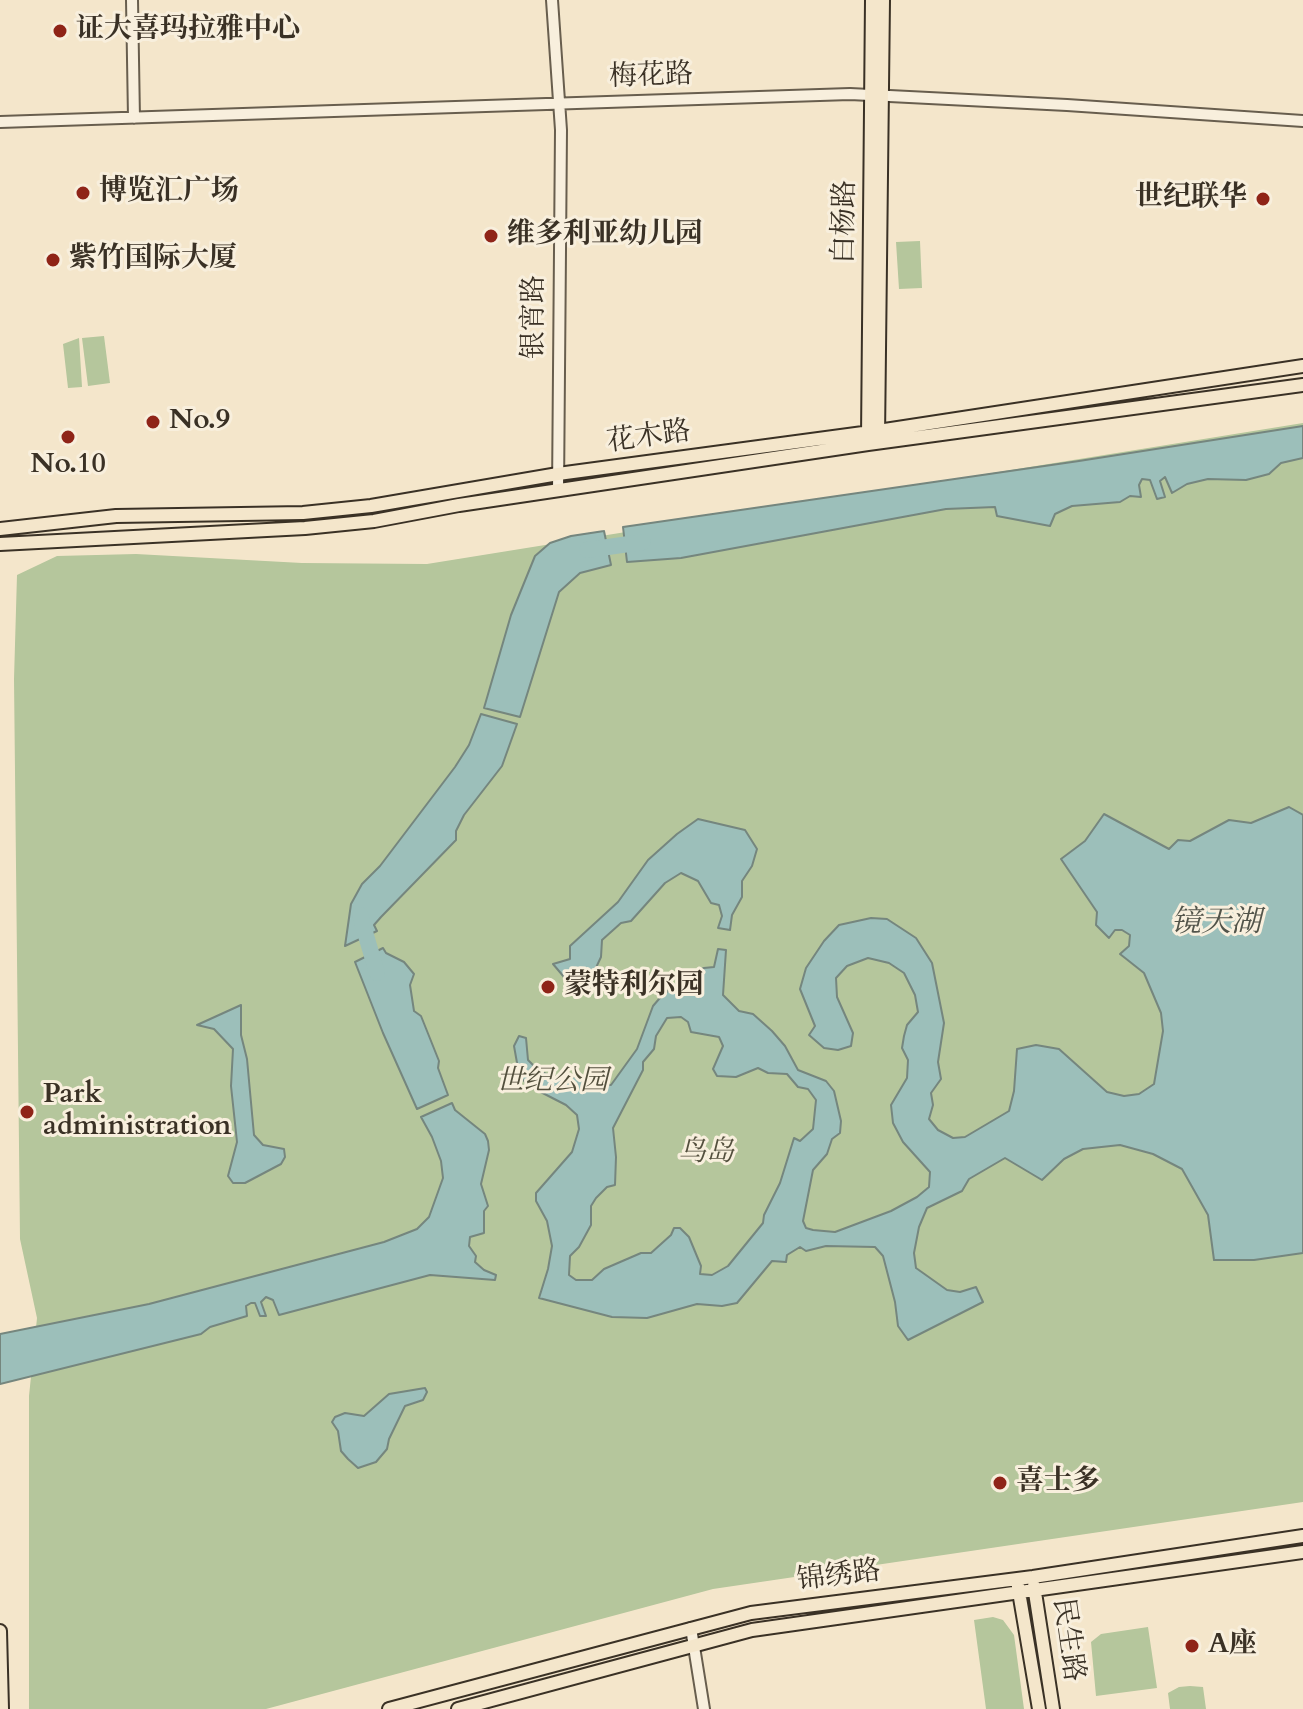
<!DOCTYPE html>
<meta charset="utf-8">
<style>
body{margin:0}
canvas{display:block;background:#f4e6cb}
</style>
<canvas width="1303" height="1709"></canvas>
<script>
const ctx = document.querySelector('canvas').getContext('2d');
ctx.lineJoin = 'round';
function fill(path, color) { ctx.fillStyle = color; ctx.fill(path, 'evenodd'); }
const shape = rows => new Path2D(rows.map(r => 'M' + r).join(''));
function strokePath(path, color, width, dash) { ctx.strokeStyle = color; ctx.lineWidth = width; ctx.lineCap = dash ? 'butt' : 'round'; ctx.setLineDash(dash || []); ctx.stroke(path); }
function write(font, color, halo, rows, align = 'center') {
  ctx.font = font + ' Cardo,"Noto Serif SC",serif'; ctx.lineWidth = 6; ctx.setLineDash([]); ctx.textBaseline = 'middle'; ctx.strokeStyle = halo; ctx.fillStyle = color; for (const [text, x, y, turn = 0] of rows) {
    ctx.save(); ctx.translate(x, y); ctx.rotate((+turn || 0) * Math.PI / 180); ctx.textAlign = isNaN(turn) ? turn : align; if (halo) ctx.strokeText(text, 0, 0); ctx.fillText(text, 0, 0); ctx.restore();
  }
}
fill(shape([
 [920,241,922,288,899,289,896,242],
 [104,336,110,383,88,386,82,338],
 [79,338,82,387,68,388,63,344],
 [1303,423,1303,1502,713,1589,266,1709,29,1709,29,1396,37,1318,20,1239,14,679,17,575,57,556,136,554,302,563,427,564],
 [993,1617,1003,1620,1014,1635,1024,1709,986,1709,974,1620],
 [1148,1627,1157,1688,1096,1696,1091,1642,1101,1634],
 [1190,1686,1203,1687,1206,1709,1170,1709,1168,1693,1179,1687]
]), '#b5c69c');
const water = shape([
 [1303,426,1303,458,1281,463,1269,474,1246,480,1208,479,1187,484,1172,493,1165,477,1160,481,1165,497,1157,499,1150,480,1142,479,1139,485,1141,497,1130,496,1120,502,1072,506,1055,514,1050,526,997,516,995,507,946,509,681,558,627,562,623,527,1079,461,1303,426],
 [604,531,611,565,580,573,559,592,520,717,484,708,511,615,535,556,550,543,571,536,604,531],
 [481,714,517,724,502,766,464,815,456,831,456,840,381,917,374,925,377,931,345,946,351,904,362,884,380,866,455,767,469,745,481,714],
 [1289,807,1303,815,1303,1253,1254,1260,1214,1260,1208,1215,1182,1169,1153,1154,1120,1145,1083,1149,1064,1159,1042,1180,1005,1158,969,1179,962,1191,927,1208,919,1227,914,1253,916,1268,947,1290,960,1292,976,1287,983,1302,908,1340,898,1326,895,1302,883,1256,875,1247,826,1246,806,1251,800,1247,787,1255,786,1262,772,1261,737,1303,722,1306,697,1304,647,1318,612,1317,539,1298,548,1269,552,1246,547,1221,536,1201,536,1193,572,1152,579,1129,577,1115,566,1105,527,1085,519,1074,514,1046,519,1036,526,1038,528,1060,539,1071,551,1076,579,1077,599,1084,611,1085,637,1049,653,1006,659,999,679,981,704,968,714,967,718,949,726,950,723,995,739,1011,753,1014,772,1031,785,1046,798,1070,826,1081,834,1091,841,1121,840,1133,832,1139,827,1154,813,1170,803,1221,806,1228,813,1230,835,1232,891,1211,917,1197,929,1187,930,1172,903,1142,893,1123,891,1105,907,1078,908,1060,902,1048,904,1036,907,1025,918,1012,915,995,904,973,889,963,868,958,847,966,836,978,837,997,853,1033,851,1046,838,1050,824,1048,809,1035,815,1026,800,989,806,968,824,941,839,925,871,918,887,919,916,938,932,963,944,1023,938,1062,941,1079,931,1093,933,1105,929,1119,938,1130,953,1138,965,1137,1009,1111,1014,1091,1017,1049,1036,1045,1059,1049,1107,1092,1124,1096,1139,1094,1154,1084,1163,1031,1161,1013,1144,973,1120,954,1129,946,1130,935,1122,930,1115,930,1109,938,1096,925,1097,912,1061,859,1085,841,1104,814,1169,849,1178,840,1190,841,1229,820,1251,823,1289,807],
 [681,1017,688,1022,691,1032,719,1037,723,1046,713,1069,717,1076,736,1077,758,1068,768,1073,787,1074,798,1087,808,1089,816,1100,813,1129,800,1141,794,1138,780,1183,764,1215,763,1223,728,1266,712,1275,700,1274,701,1266,689,1237,680,1228,674,1228,671,1235,651,1253,641,1253,604,1269,592,1280,576,1280,569,1275,570,1256,579,1247,591,1225,591,1206,596,1198,607,1187,615,1185,616,1157,613,1128,643,1070,643,1062,654,1049,656,1036,667,1018,681,1017],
 [698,819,745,830,757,849,752,866,742,881,742,897,732,915,730,930,718,928,722,916,719,905,711,903,698,881,681,873,665,883,631,921,621,923,602,940,601,957,593,974,581,982,564,977,553,964,570,959,570,946,618,902,648,860,677,834,698,819],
 [383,948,386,953,404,962,414,974,410,985,414,1011,421,1016,439,1061,438,1068,448,1095,417,1109,383,1033,355,962,383,948],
 [241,1005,241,1035,247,1059,254,1135,263,1145,284,1149,285,1157,281,1164,245,1183,233,1183,228,1176,237,1142,231,1086,233,1049,214,1029,197,1025,241,1005],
 [452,1103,455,1110,485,1134,488,1141,489,1150,481,1184,488,1206,484,1211,484,1233,470,1237,469,1246,476,1256,475,1262,484,1270,496,1275,495,1280,430,1275,279,1315,273,1300,266,1297,261,1302,266,1316,260,1316,255,1303,251,1303,246,1306,247,1316,210,1327,201,1334,0,1384,0,1334,149,1304,384,1242,417,1229,429,1217,443,1178,441,1161,432,1137,421,1117,452,1103],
 [425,1388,427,1392,423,1400,405,1406,389,1439,387,1449,376,1462,358,1468,348,1459,341,1451,338,1431,332,1422,335,1417,345,1413,364,1416,389,1394,425,1388]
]);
fill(water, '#9cbfba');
strokePath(water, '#75867e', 2);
strokePath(shape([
 [587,550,643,542],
 [360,915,377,973]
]), '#9cbfba', 16);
const minor = shape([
 [132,0,134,118],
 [552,0,561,130,558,491],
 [0,122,850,94,1067,105,1303,121],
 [691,1628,704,1709]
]);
const major = shape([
 [868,437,872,0],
 [878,437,883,0],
 [0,529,116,516,303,513,371,506,558,474,878,431,1303,366],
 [0,544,305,528,374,521,459,505,868,444,1303,385],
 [1018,1586,1039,1709],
 [1034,1586,1053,1709],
 [0,1631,2,1709],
 [389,1709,751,1613,1033,1577,1303,1536],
 [458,1709,752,1630,1303,1552]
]);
strokePath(minor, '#685e4e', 14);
strokePath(major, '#3a3125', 16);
strokePath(minor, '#f8efdd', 10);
strokePath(major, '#f4e6cb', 12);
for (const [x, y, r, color] of [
 [60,31,8,"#8f2418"],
 [83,193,8,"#8f2418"],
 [1263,199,8,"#8f2418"],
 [491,236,8,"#8f2418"],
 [53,260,8,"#8f2418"],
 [153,422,8,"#8f2418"],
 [68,437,8,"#8f2418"],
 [548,987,8,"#8f2418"],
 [27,1112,8,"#8f2418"],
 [1000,1483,8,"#8f2418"],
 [1192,1646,8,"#8f2418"]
]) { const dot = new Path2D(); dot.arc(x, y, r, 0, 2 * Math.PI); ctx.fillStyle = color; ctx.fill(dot); strokePath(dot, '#f8efdd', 3); }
write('bold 28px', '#3a3125', '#f8efdd', [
 ["证大喜玛拉雅中心",76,31],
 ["博览汇广场",99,193],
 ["世纪联华",1247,199,"right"],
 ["维多利亚幼儿园",507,236],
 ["紫竹国际大厦",69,260],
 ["No.9",169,422],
 ["No.10",68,466,"center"],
 ["蒙特利尔园",564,987],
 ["Park",43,1096],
 ["administration",43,1128],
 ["喜士多",1016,1483],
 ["A座",1208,1646]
], 'left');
write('28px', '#3a3125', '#f8efdd', [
 ["梅花路",651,77,-2],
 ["白杨路",846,222,-89],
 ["银宵路",536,317,-90],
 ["花木路",649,438,-8],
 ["锦绣路",839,1577,-7],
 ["民生路",1067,1640,82]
]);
write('italic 28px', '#534f3d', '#f8efdd', [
 ["世纪公园",552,1083],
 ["鸟岛",706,1154]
]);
write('italic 30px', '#52544a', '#f8efdd', [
 ["镜天湖",1216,924]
]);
</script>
